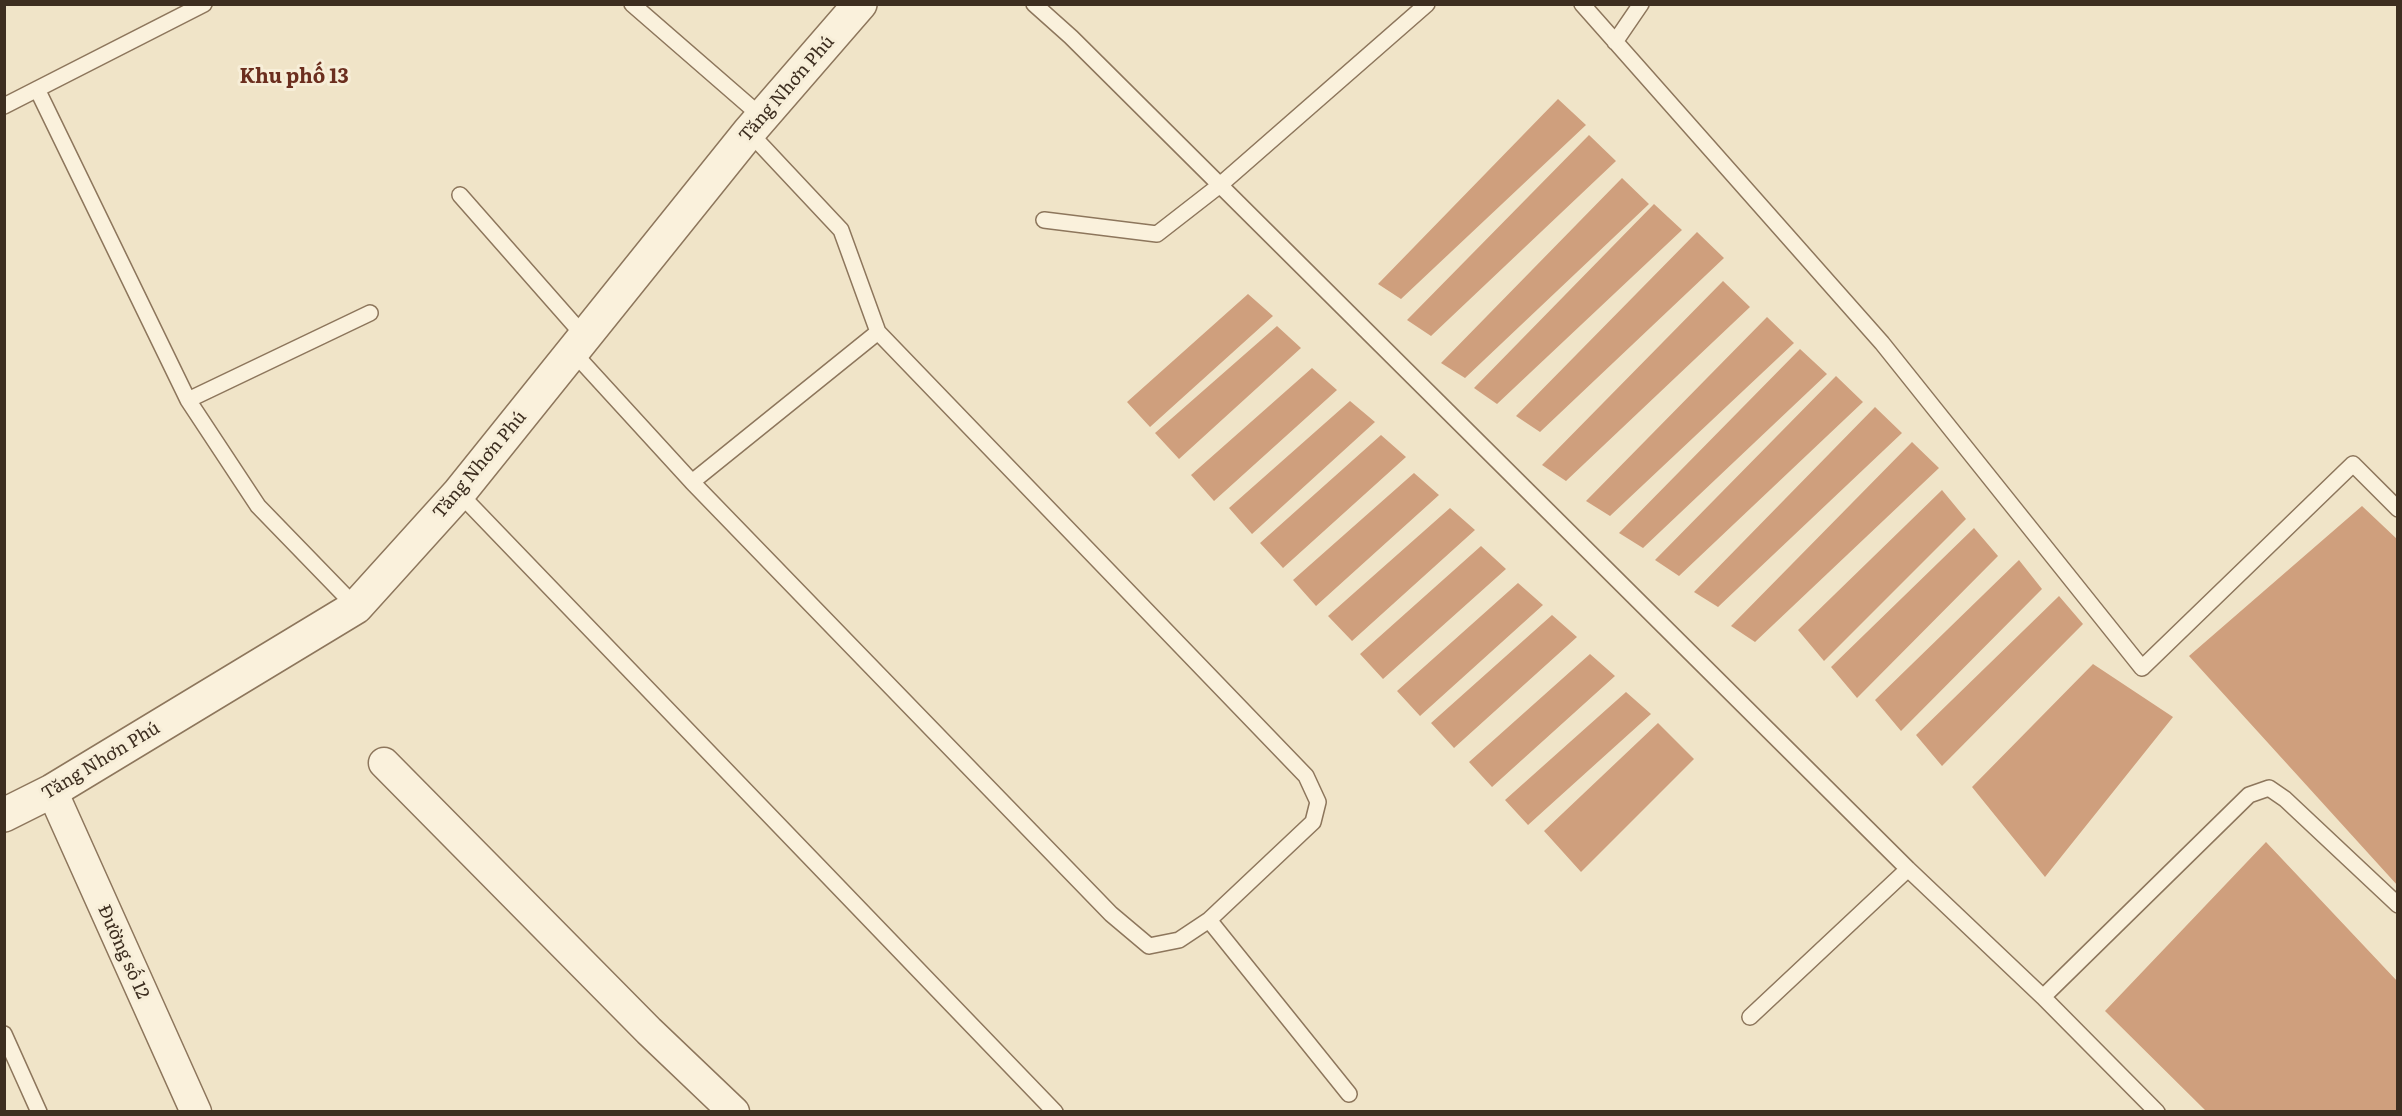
<!DOCTYPE html>
<meta charset="utf-8">
<style>
body{margin:0}
#map{position:relative;width:2402px;height:1116px;overflow:hidden;background:#f0e4c8;font-family:Literata,serif}
canvas{display:block}
.frame{position:absolute;inset:0;border:6px solid #3d2e20;pointer-events:none}
</style>
<div id="map">
<canvas width="2402" height="1116"></canvas>
<div class="frame"></div>
</div>
<script>
const ctx = document.querySelector('canvas').getContext('2d');
ctx.lineJoin = 'round';
function fill(path, color) { ctx.fillStyle = color; ctx.fill(path, 'evenodd'); }
const shape = rows => new Path2D(rows.map(r => 'M' + r).join(''));
function strokePath(path, color, width, dash) { ctx.strokeStyle = color; ctx.lineWidth = width; ctx.lineCap = dash ? 'butt' : 'round'; ctx.setLineDash(dash || []); ctx.stroke(path); }
function write(font, color, halo, rows, align = 'center') {
  ctx.font = font + ' Literata,serif'; ctx.lineWidth = 6; ctx.setLineDash([]); ctx.textBaseline = 'middle'; ctx.strokeStyle = halo; ctx.fillStyle = color; for (const [text, x, y, turn = 0] of rows) {
    ctx.save(); ctx.translate(x, y); ctx.rotate((+turn || 0) * Math.PI / 180); ctx.textAlign = isNaN(turn) ? turn : align; if (halo) ctx.strokeText(text, 0, 0); ctx.fillText(text, 0, 0); ctx.restore();
  }
}
fill(shape([
 [1558,99,1586,125,1401,299,1378,284],
 [1589,135,1616,161,1431,336,1407,320],
 [1622,178,1649,204,1465,378,1441,363],
 [1654,204,1682,230,1497,404,1474,388],
 [1697,232,1724,258,1540,432,1516,416],
 [1723,281,1750,307,1566,481,1542,465],
 [1248,294,1273,316,1150,427,1127,402],
 [1767,317,1794,343,1610,516,1586,501],
 [1277,326,1301,348,1179,459,1155,433],
 [1800,349,1827,374,1643,548,1619,533],
 [1312,368,1337,390,1214,501,1191,475],
 [1836,376,1863,402,1679,576,1655,560],
 [1350,401,1375,422,1252,534,1229,508],
 [1875,407,1902,433,1718,607,1694,592],
 [1381,435,1406,457,1283,568,1260,543],
 [1912,442,1939,468,1755,642,1731,626],
 [1414,473,1439,495,1316,606,1293,580],
 [1942,490,1966,519,1824,661,1798,630],
 [2362,506,2398,540,2398,886,2189,656],
 [1450,508,1475,530,1352,641,1328,616],
 [1974,528,1998,556,1857,698,1831,667],
 [1481,546,1506,569,1383,679,1360,654],
 [2019,560,2042,589,1901,731,1875,700],
 [1518,583,1543,605,1420,716,1397,691],
 [2059,596,2083,624,1942,766,1916,735],
 [1552,615,1577,637,1454,748,1431,723],
 [1590,654,1615,676,1492,787,1469,762],
 [2093,664,2173,717,2045,877,1972,787],
 [1626,692,1651,714,1528,825,1505,800],
 [1658,723,1694,759,1581,872,1544,831],
 [2266,842,2398,982,2398,1112,2207,1112,2105,1011]
]), '#cf9f7d');
const service = shape([
 [632,4,762,117],
 [1034,4,1071,37,1908,869,2043,997,2157,1112],
 [1582,4,1882,343,2142,668,2353,464,2398,509],
 [1615,42,1641,4],
 [37,89,188,400,258,506,356,607],
 [4,106,204,4],
 [460,195,585,337],
 [1044,220,1157,234,1220,185,1427,4],
 [573,352,692,482,1111,914,1149,946,1179,940,1209,920,1313,822,1318,802,1306,776,878,332,841,230,749,132],
 [188,400,370,313],
 [692,482,878,332],
 [459,493,1055,1112],
 [1209,920,1349,1094],
 [2043,997,2249,795,2269,788,2285,799,2398,905],
 [1750,1017,1908,869],
 [4,1034,39,1112]
]);
const minor = shape([
 [384,763,649,1031,734,1112],
 [52,791,196,1112]
]);
const tertiary = shape([
 [4,815,52,791,356,607,459,493,749,132,860,4]
]);
strokePath(service, '#8d765c', 18);
strokePath(minor, '#8d765c', 33);
strokePath(tertiary, '#8d765c', 36);
strokePath(service, '#faf1dc', 15);
strokePath(minor, '#faf1dc', 30);
strokePath(tertiary, '#faf1dc', 33);
write('18px', '#3d2e20', '#f7eed8', [
 ["Tăng Nhơn Phú",787,89,-49],
 ["Tăng Nhơn Phú",480,465,-50],
 ["Tăng Nhơn Phú",101,761,-31],
 ["Đường số 12",123,952,66]
]);
write('bold 20px', '#6b2e1e', '#f7eed8', [
 ["Khu phố 13",294,77]
]);
</script>
